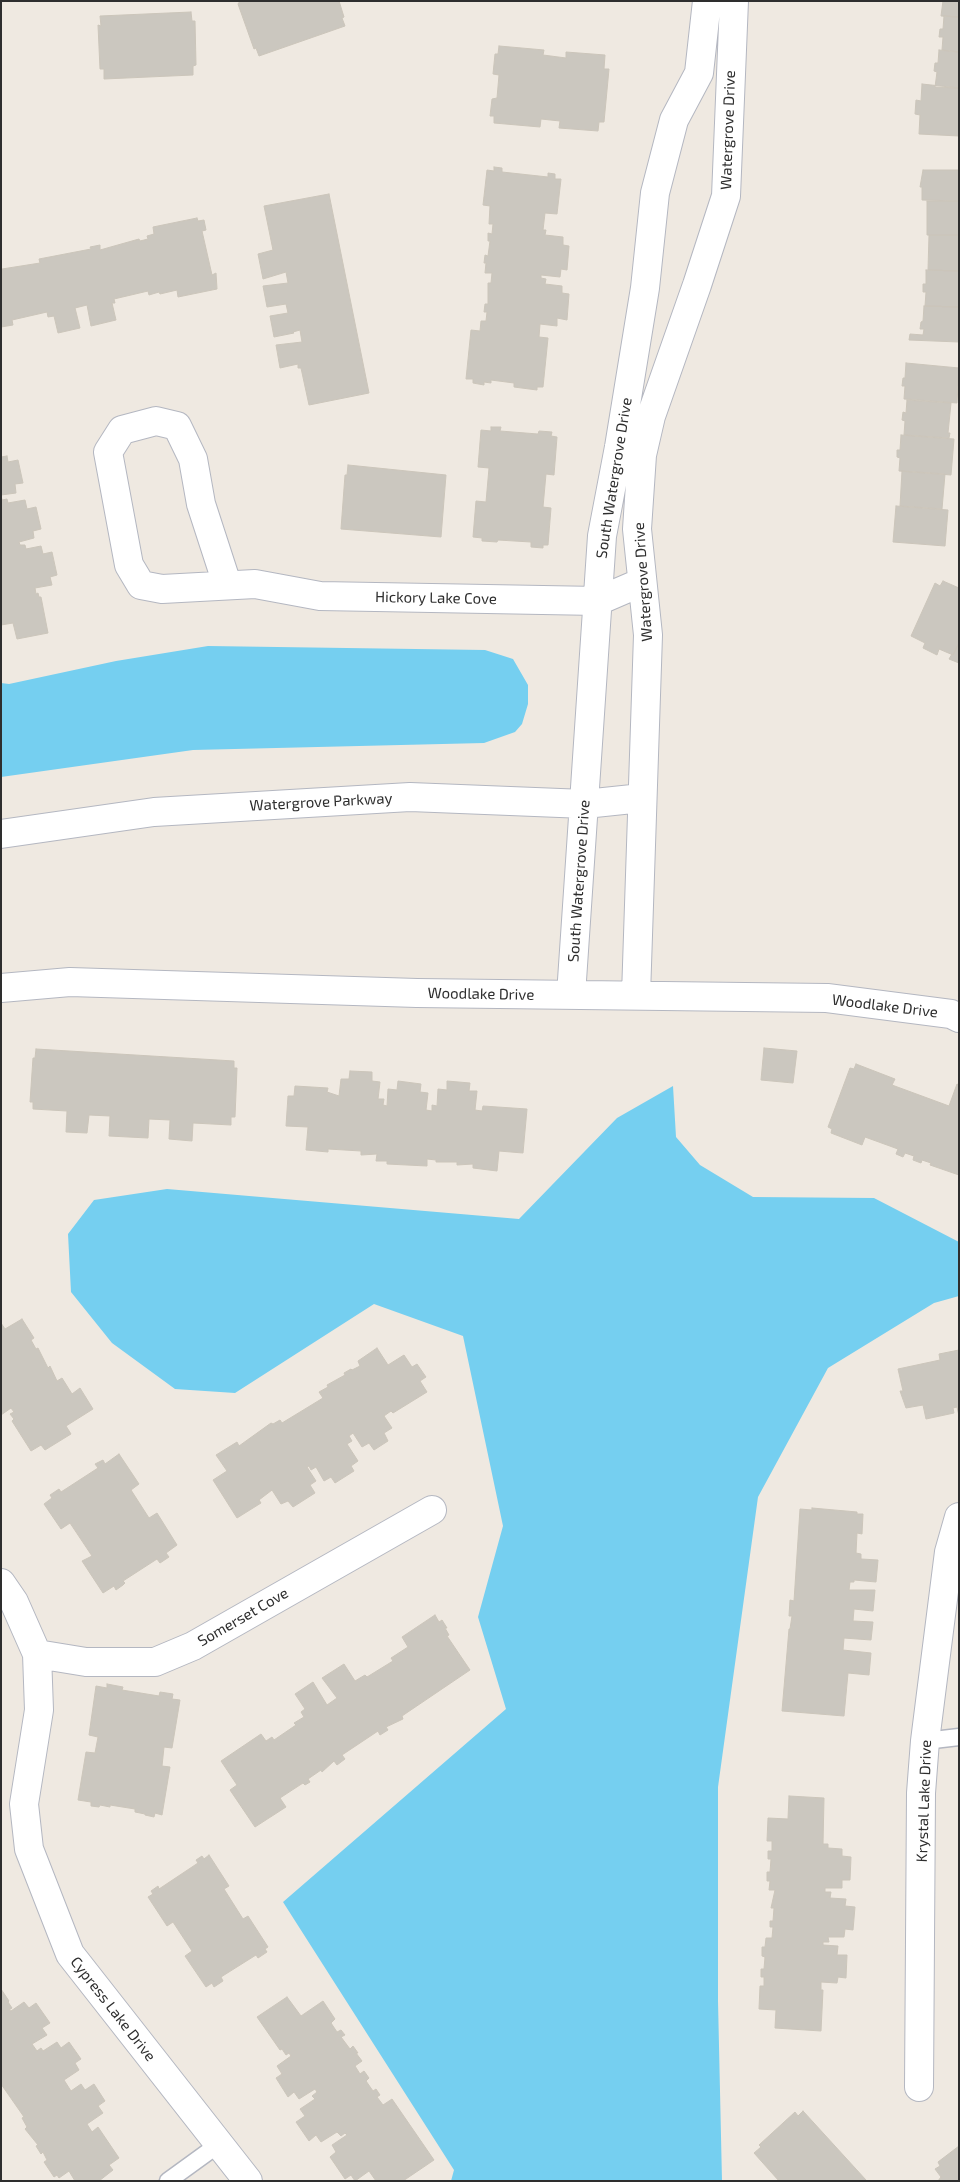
<!DOCTYPE html>
<style>
body{margin:0}
#map{position:relative;width:960px;height:2182px;overflow:hidden;background:#efe9e1;font-family:"Exo 2",sans-serif}
canvas{display:block}
.frame{position:absolute;inset:0;border:2px solid #2e2e2e;pointer-events:none}
</style>
<div id="map">
<canvas width="960" height="2182"></canvas>
<div class="frame"></div>
</div>
<script>
const ctx = document.querySelector('canvas').getContext('2d');
ctx.lineJoin = 'round';
function fill(path, color) { ctx.fillStyle = color; ctx.fill(path, 'evenodd'); }
const shape = rows => new Path2D(rows.map(r => 'M' + r).join(''));
function strokePath(path, color, width, dash) { ctx.strokeStyle = color; ctx.lineWidth = width; ctx.lineCap = dash ? 'butt' : 'round'; ctx.setLineDash(dash || []); ctx.stroke(path); }
function write(font, color, halo, rows, align = 'center') {
  ctx.font = font + ' "Exo 2",sans-serif'; ctx.lineWidth = 4.5; ctx.setLineDash([]); ctx.textBaseline = 'middle'; ctx.strokeStyle = halo; ctx.fillStyle = color; for (const [text, x, y, turn = 0] of rows) {
    ctx.save(); ctx.translate(x, y); ctx.rotate((+turn || 0) * Math.PI / 180); ctx.textAlign = isNaN(turn) ? turn : align; if (halo) ctx.strokeText(text, 0, 0); ctx.fillText(text, 0, 0); ctx.restore();
  }
}
fill(shape([
 [208,646,485,650,513,659,528,685,528,704,522,724,515,732,484,743,193,750,1,777,1,683,9,684,116,661],
 [673,1086,676,1137,700,1165,753,1197,874,1198,959,1242,959,1296,934,1303,828,1368,758,1497,718,1787,718,2001,722,2181,451,2181,454,2170,283,1902,506,1709,478,1617,503,1526,463,1336,374,1304,235,1393,175,1389,112,1343,71,1292,68,1234,94,1200,167,1189,519,1219,617,1118]
]), '#75cff0');
const building = shape([
 [240,1,339,1,344,17,342,18,345,26,259,56,256,48,254,49,238,4,240,1],
 [943,1,959,1,959,17,941,16,943,1],
 [191,12,192,21,195,21,196,65,193,66,193,75,104,79,104,69,100,69,98,25,101,26,100,16,191,12],
 [944,16,959,17,959,52,942,50,943,37,939,37,940,29,943,29,944,16],
 [499,46,544,50,543,55,566,58,566,52,605,55,604,69,609,69,604,122,599,122,598,131,559,128,560,121,541,119,540,127,494,123,494,116,490,116,492,99,497,98,499,75,493,74,495,54,498,54,499,46],
 [939,50,959,52,959,88,935,87,937,72,934,71,935,63,938,63,939,50],
 [922,84,959,88,959,136,919,134,920,115,915,114,916,100,921,101,922,84],
 [494,167,502,168,502,172,548,177,548,173,555,174,555,179,561,179,557,214,545,213,543,230,546,230,545,235,563,237,563,245,569,246,567,270,561,269,560,277,541,275,541,278,546,279,545,284,562,286,562,293,569,294,567,320,557,318,557,326,540,324,539,337,548,338,543,387,537,387,537,390,514,387,514,383,491,380,491,383,484,382,484,385,473,383,473,379,466,379,471,330,480,331,481,321,486,321,487,312,484,312,485,304,488,304,488,283,491,283,492,273,485,273,486,263,484,263,485,255,488,256,490,241,488,241,488,233,492,234,493,224,489,224,490,206,483,205,487,170,494,171,494,167],
 [923,170,959,170,959,201,922,200,922,187,920,187,923,170],
 [329,194,369,393,309,405,301,368,298,368,298,364,280,368,276,345,302,342,300,330,293,332,294,333,274,337,270,316,288,313,286,304,267,307,263,286,288,283,286,272,263,279,258,254,273,250,264,206,329,194],
 [927,201,959,201,959,235,927,235,927,201],
 [197,218,198,221,204,220,206,230,202,231,212,275,216,273,217,289,178,297,177,290,160,294,159,292,149,295,148,291,114,299,115,303,112,303,116,320,91,326,87,305,75,308,80,328,58,333,54,316,48,317,47,312,12,320,13,325,1,327,2,269,40,263,39,259,91,249,90,247,100,245,100,250,139,239,140,241,148,239,147,236,154,234,153,227,197,218],
 [929,235,959,235,959,271,928,270,929,235],
 [926,270,959,271,959,307,925,306,926,292,923,292,923,284,926,284,926,270],
 [924,306,959,307,959,342,909,340,910,334,923,335,924,329,920,329,921,322,923,321,924,306],
 [906,363,959,368,957,403,904,399,905,386,902,386,903,378,905,378,906,363],
 [907,400,951,403,948,433,950,433,949,438,904,435,905,421,902,420,903,412,906,413,907,400],
 [491,427,501,427,500,431,538,434,539,431,552,432,551,436,557,437,554,475,546,474,543,507,551,508,548,545,543,545,543,548,531,547,531,542,498,540,497,542,482,541,482,538,473,537,476,501,486,502,489,468,478,467,481,430,491,431,491,427],
 [901,435,954,439,951,475,899,471,900,458,897,457,897,450,900,450,901,435],
 [7,456,8,462,18,460,23,483,15,484,16,493,1,495,2,500,7,499,8,503,25,500,27,509,36,507,41,529,33,531,34,538,19,542,20,545,25,545,26,549,41,546,43,554,52,552,57,575,50,577,52,585,35,588,36,594,38,593,39,597,41,597,48,633,17,639,13,623,1,625,1,457,7,456],
 [348,465,446,475,441,537,341,529,345,475,347,475,348,465],
 [902,471,945,474,942,509,900,506,902,471],
 [896,506,948,510,945,546,893,542,896,506],
 [943,581,959,588,959,643,953,655,939,649,937,655,923,648,925,643,911,636,935,583,940,586,943,581],
 [959,643,959,663,949,659,952,654,953,655,959,643],
 [764,1048,797,1051,793,1083,761,1080,764,1048],
 [36,1049,234,1061,234,1068,237,1068,235,1117,231,1117,231,1125,193,1123,192,1141,169,1139,170,1120,149,1119,148,1138,109,1136,110,1116,89,1115,87,1133,66,1132,67,1111,33,1109,33,1102,30,1102,33,1058,35,1058,36,1049],
 [856,1064,895,1079,892,1085,949,1106,957,1084,959,1085,959,1175,930,1165,931,1163,922,1160,921,1163,913,1160,914,1156,905,1153,903,1157,896,1154,898,1149,865,1137,862,1145,831,1133,832,1129,828,1127,850,1068,854,1069,856,1064],
 [350,1071,372,1072,372,1081,380,1082,378,1099,384,1099,383,1105,387,1106,388,1089,397,1090,398,1081,421,1084,420,1092,428,1093,426,1110,432,1111,432,1105,437,1106,438,1089,447,1090,447,1081,470,1083,469,1091,477,1091,475,1110,482,1111,483,1106,527,1109,523,1153,499,1151,497,1171,473,1168,473,1164,457,1165,457,1162,436,1162,436,1160,427,1159,427,1166,387,1164,387,1161,376,1161,377,1154,361,1155,361,1151,328,1149,328,1152,306,1150,308,1127,286,1126,288,1096,294,1096,295,1086,328,1088,327,1092,339,1096,341,1079,349,1079,350,1071],
 [22,1319,34,1338,31,1340,36,1349,38,1348,48,1368,50,1366,57,1381,62,1378,72,1394,80,1388,93,1409,66,1426,71,1434,45,1450,41,1445,31,1451,12,1421,14,1419,10,1414,14,1412,11,1408,1,1415,1,1323,5,1329,22,1319],
 [377,1348,388,1365,404,1355,412,1367,417,1364,426,1377,420,1381,427,1392,393,1413,391,1411,384,1416,392,1428,384,1433,388,1441,374,1450,369,1443,362,1447,353,1433,349,1436,352,1441,347,1444,358,1461,351,1466,354,1471,335,1483,331,1477,324,1481,316,1467,311,1470,309,1466,307,1467,316,1481,310,1485,315,1493,293,1507,288,1501,281,1504,272,1490,259,1500,261,1503,237,1518,213,1480,227,1471,216,1455,237,1442,239,1446,271,1423,273,1424,280,1420,282,1423,323,1398,319,1392,328,1387,327,1385,345,1375,344,1373,351,1369,352,1370,360,1366,358,1361,377,1348],
 [959,1350,959,1416,957,1407,953,1408,954,1413,926,1419,923,1405,906,1408,900,1391,903,1391,898,1369,940,1360,939,1354,959,1350],
 [119,1454,139,1484,131,1490,149,1518,157,1513,177,1545,166,1553,169,1557,160,1563,157,1559,123,1581,125,1583,123,1585,116,1590,114,1586,103,1593,82,1561,92,1556,70,1523,61,1529,44,1504,52,1498,50,1495,59,1489,61,1492,98,1468,95,1464,103,1460,105,1464,119,1454],
 [812,1508,857,1512,857,1514,863,1514,862,1534,857,1533,856,1553,861,1554,861,1559,878,1560,876,1582,854,1580,854,1582,850,1582,849,1590,875,1590,873,1611,854,1609,853,1621,873,1622,871,1640,844,1638,843,1650,871,1653,869,1675,848,1673,844,1716,782,1711,789,1629,790,1629,792,1616,789,1616,790,1600,794,1601,800,1509,812,1510,812,1508],
 [435,1615,439,1622,442,1620,447,1628,445,1628,449,1635,447,1636,470,1670,402,1716,403,1719,386,1727,388,1730,380,1735,378,1731,342,1755,345,1759,337,1765,334,1761,322,1772,321,1770,308,1779,310,1782,305,1785,303,1783,280,1798,286,1807,255,1827,230,1790,237,1785,221,1761,261,1734,266,1741,272,1737,274,1740,296,1725,294,1723,304,1717,301,1712,305,1709,295,1694,313,1682,327,1705,337,1698,322,1678,344,1664,355,1681,365,1675,367,1677,393,1661,391,1658,408,1647,402,1637,435,1615],
 [107,1684,123,1687,122,1690,159,1696,160,1692,173,1694,172,1699,180,1700,172,1748,164,1747,162,1766,170,1767,162,1815,155,1813,154,1817,145,1815,145,1814,135,1812,135,1809,110,1805,110,1807,100,1805,99,1807,91,1806,91,1802,78,1800,86,1752,95,1753,98,1737,89,1735,96,1686,107,1688,107,1684],
 [789,1796,824,1798,823,1844,828,1844,828,1848,842,1849,842,1856,851,1857,850,1880,842,1880,842,1888,825,1888,825,1892,831,1892,830,1898,846,1899,845,1906,855,1907,853,1930,845,1929,844,1937,828,1937,829,1942,823,1942,823,1945,838,1946,837,1955,847,1955,846,1978,838,1977,837,1983,821,1982,821,1990,823,1990,821,2031,775,2028,776,2010,759,2009,760,1986,764,1986,764,1977,761,1977,761,1969,764,1969,765,1957,762,1956,762,1947,765,1947,766,1938,772,1938,773,1927,770,1927,770,1921,773,1921,774,1908,771,1908,775,1890,769,1890,770,1881,767,1881,767,1872,770,1872,771,1859,768,1859,768,1851,772,1851,772,1841,767,1841,768,1818,788,1819,789,1796],
 [209,1855,229,1886,224,1889,243,1919,248,1916,268,1947,265,1949,267,1952,258,1958,256,1955,221,1977,223,1981,214,1987,212,1983,206,1987,185,1956,192,1951,173,1922,167,1926,148,1897,153,1894,151,1891,158,1886,159,1889,198,1863,196,1860,202,1856,204,1859,209,1855],
 [1,1989,9,2001,8,2002,12,2008,9,2010,11,2011,24,2002,29,2008,36,2003,50,2023,42,2028,47,2035,32,2044,37,2051,41,2048,43,2051,57,2042,61,2048,69,2042,81,2059,75,2063,79,2070,64,2080,71,2091,81,2084,85,2090,94,2084,105,2101,98,2106,103,2113,87,2124,92,2132,98,2127,119,2158,109,2165,113,2170,99,2181,75,2181,69,2171,59,2178,57,2175,54,2177,44,2162,47,2160,43,2152,41,2154,36,2146,38,2145,25,2129,27,2127,22,2118,24,2117,1,2084,1,1989],
 [287,1997,301,2016,323,2001,335,2019,331,2023,337,2032,341,2030,345,2035,341,2037,350,2049,353,2046,358,2053,356,2053,362,2061,355,2066,360,2074,364,2071,369,2078,366,2081,373,2091,376,2089,380,2095,377,2097,383,2105,392,2099,434,2160,403,2181,376,2181,369,2171,355,2181,351,2175,345,2179,330,2157,336,2152,332,2145,347,2135,345,2133,341,2136,337,2132,321,2142,316,2135,309,2141,296,2122,305,2116,300,2109,315,2099,312,2096,317,2092,315,2089,299,2099,294,2092,288,2097,276,2078,282,2074,277,2066,291,2056,289,2053,286,2055,282,2049,280,2050,257,2017,287,1997],
 [803,2111,866,2180,865,2181,779,2181,754,2153,761,2147,759,2145,795,2112,798,2116,803,2111],
 [959,2146,959,2181,938,2181,941,2177,935,2169,940,2166,938,2162,959,2146]
]);
fill(building, '#cbc7bf');
strokePath(building, '#cbc5ba', 1);
const service = shape([
 [925,1741,959,1737],
 [168,2181,219,2144]
]);
const minor = shape([
 [227,584,201,504,193,459,177,426,156,421,122,430,108,452,129,565,141,585,162,589,255,584,320,596,598,601,642,582],
 [1,834,154,812,410,797,585,804,642,798],
 [1,988,70,982,417,993,827,998,951,1014,959,1018],
 [571,995,602,536,619,447,645,288,655,193,674,120,699,73,707,1],
 [636,995,648,635,637,529,642,455,651,416,697,285,726,196,734,1],
 [1,1583,14,1602,37,1654,39,1710,24,1804,29,1849,70,1954,248,2181],
 [37,1654,86,1662,155,1662,193,1646,432,1510],
 [919,2087,921,1793,925,1741,949,1552,959,1517]
]);
strokePath(service, '#b4b7c1', 19);
strokePath(minor, '#b4b7c1', 30);
strokePath(service, '#fff', 16);
strokePath(minor, '#fff', 28);
write('15px', '#2e2e2e', '#fff', [
 ["Watergrove Drive",728,130,-88],
 ["South Watergrove Drive",614,478,-81],
 ["Watergrove Drive",643,582,-94],
 ["Hickory Lake Cove",436,598,1],
 ["Watergrove Parkway",321,802,-3],
 ["South Watergrove Drive",579,881,-86],
 ["Woodlake Drive",481,994,1],
 ["Woodlake Drive",885,1006,7],
 ["Somerset Cove",243,1617,-30],
 ["Krystal Lake Drive",924,1801,-88],
 ["Cypress Lake Drive",113,2009,52]
]);
</script>
